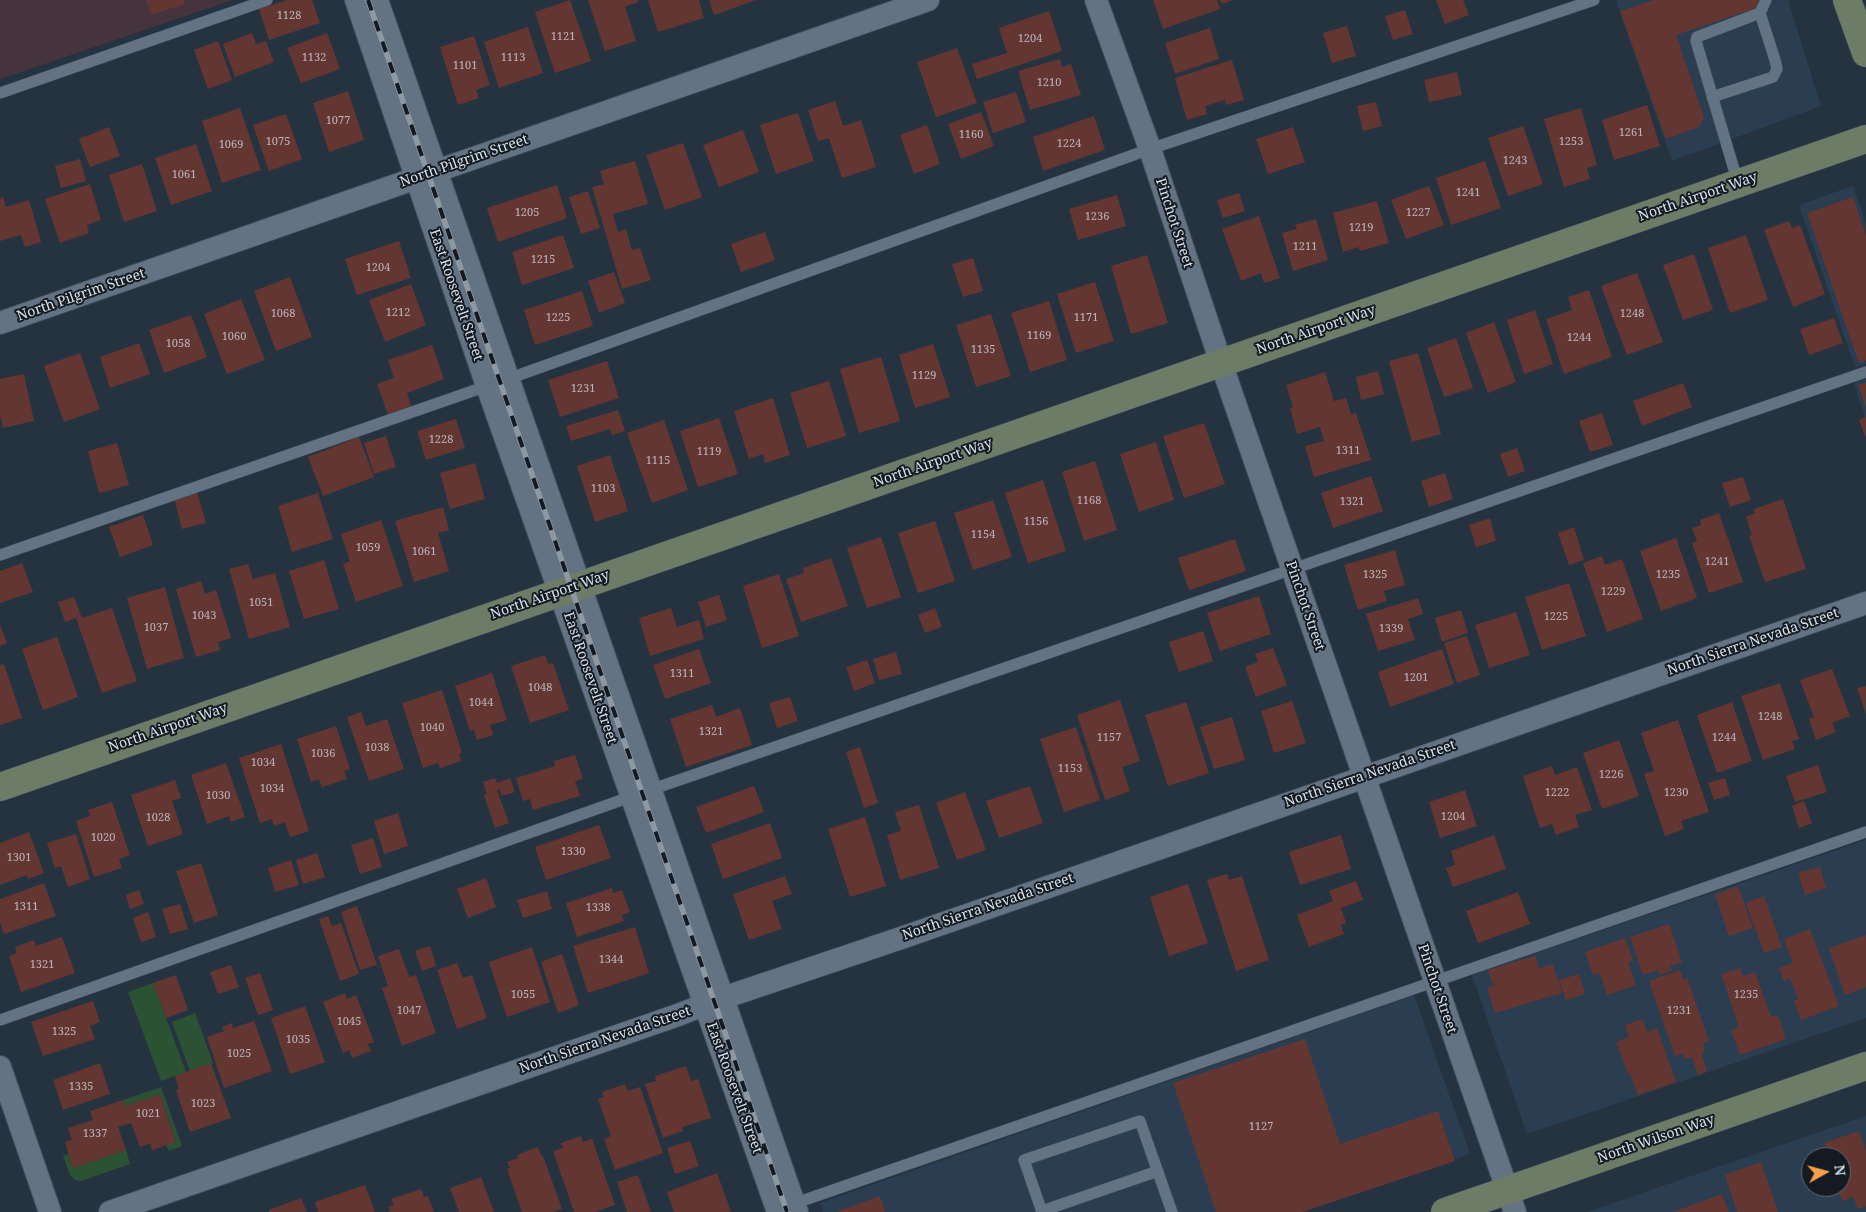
<!DOCTYPE html>
<style>
body{margin:0}
#map{position:relative;width:1866px;height:1212px;overflow:hidden;background:#253341;font-family:"Noto Serif",serif}
canvas{display:block}
.north{position:absolute;left:1801px;top:1147px;width:50px;height:50px;box-sizing:border-box;background:#141a21;border:1px solid #626a72;border-radius:50%;rotate:83deg;font-size:14px;font-weight:700;line-height:20px;text-align:center;color:#d8e1eb}
.north::after{content:'';display:block;margin:auto;width:18px;height:22px;background:#f8a14a;clip-path:polygon(50% 0,100% 100%,50% 72%,0 100%)}
</style>
<div id="map">
<canvas width="1866" height="1212"></canvas>
<div class="north">N</div>
</div>
<script>
const ctx = document.querySelector('canvas').getContext('2d');
ctx.lineJoin = 'round';
function fill(path, color) { ctx.fillStyle = color; ctx.fill(path, 'evenodd'); }
const shape = rows => new Path2D(rows.map(r => 'M' + r).join(''));
function strokePath(path, color, width, dash) { ctx.strokeStyle = color; ctx.lineWidth = width; ctx.lineCap = dash ? 'butt' : 'round'; ctx.setLineDash(dash || []); ctx.stroke(path); }
function write(font, color, halo, rows, align = 'center') {
  ctx.font = font + ' "Noto Serif",serif'; ctx.lineWidth = 4; ctx.setLineDash([]); ctx.textBaseline = 'middle'; ctx.strokeStyle = halo; ctx.fillStyle = color; for (const [text, x, y, turn = 0] of rows) {
    ctx.save(); ctx.translate(x, y); ctx.rotate((+turn || 0) * Math.PI / 180); ctx.textAlign = isNaN(turn) ? turn : align; if (halo) ctx.strokeText(text, 0, 0); ctx.fillText(text, 0, 0); ctx.restore();
  }
}
fill(shape([
 [1619,0,1788,0,1821,106,1672,161,1616,1],
 [1853,186,1866,224,1866,364,1855,367,1799,205],
 [1866,379,1866,420,1854,383],
 [1866,840,1866,1018,1527,1134,1472,975],
 [1414,995,1470,1154,1303,1212,823,1212,820,1203],
 [1866,1116,1866,1212,1587,1212],
 [1811,1157,1841,1157,1841,1187,1811,1187]
]), '#2b3e51');
fill(shape([
 [0,0,233,0,0,79]
]), '#45333d');
fill(shape([
 [153,983,186,1072,161,1081,128,992],
 [195,1013,213,1063,190,1071,172,1022],
 [161,1087,182,1146,169,1151,166,1145,176,1141,160,1094,126,1106,123,1100],
 [126,1150,130,1164,81,1181,75,1180,70,1175,63,1156,69,1154,73,1168]
]), '#2c5234');
fill(shape([
 [146,0,184,0,185,4,151,15],
 [287,0,312,0,320,23,269,40,259,9],
 [570,0,591,61,555,73,535,12],
 [588,0,638,0,638,2,625,7,636,41,605,51],
 [648,0,699,0,704,18,658,32],
 [709,0,756,0,714,15],
 [1153,0,1217,0,1220,9,1163,29],
 [1220,0,1233,0,1222,4],
 [1436,0,1463,0,1469,15,1445,24],
 [1654,0,1759,0,1756,8,1676,35,1704,118,1699,127,1666,139,1620,11],
 [1405,10,1413,34,1393,40,1385,16],
 [1049,11,1062,51,977,79,972,64,1007,53,999,28],
 [1347,26,1356,56,1332,63,1323,33],
 [528,27,543,73,499,88,484,42],
 [1210,28,1219,59,1175,74,1165,43],
 [252,33,256,44,266,41,274,62,235,77,223,44],
 [327,33,340,69,301,83,287,48],
 [474,36,490,85,476,90,479,98,458,105,440,47],
 [218,41,232,80,208,89,194,50],
 [957,48,977,103,936,117,917,62],
 [1060,59,1062,67,1071,64,1081,95,1030,110,1018,71],
 [1232,60,1244,100,1226,105,1225,100,1205,106,1207,114,1187,120,1175,78],
 [1457,72,1462,95,1429,102,1424,80],
 [348,91,364,140,329,152,313,103],
 [1016,92,1026,122,993,133,983,102],
 [835,101,843,126,861,120,876,167,842,178,829,138,818,141,808,110],
 [1376,102,1382,126,1363,131,1357,106],
 [1647,105,1660,146,1614,160,1602,120],
 [240,108,261,170,222,183,202,121],
 [1581,108,1597,165,1587,168,1590,179,1564,187,1544,119],
 [981,112,994,146,961,159,948,124],
 [798,113,814,161,776,174,760,125],
 [286,114,302,159,269,171,253,125],
 [1094,116,1105,150,1043,171,1033,137],
 [927,125,940,164,914,174,900,135],
 [1523,126,1543,184,1508,196,1488,138],
 [109,127,120,156,90,167,79,139],
 [1293,127,1305,162,1268,174,1256,139],
 [743,130,759,172,719,187,703,145],
 [683,143,702,197,665,210,646,155],
 [196,144,212,191,171,205,155,158],
 [80,159,86,181,61,188,55,166],
 [635,161,648,204,613,214,618,232,626,229,632,250,640,248,651,280,622,289,592,187,604,184,600,171],
 [1485,161,1501,208,1451,225,1436,178],
 [142,164,157,211,124,222,109,175],
 [90,184,101,220,87,225,89,233,60,243,45,199],
 [557,185,567,218,498,242,487,208],
 [1429,186,1444,225,1406,239,1391,200],
 [588,191,600,228,581,234,569,197],
 [1239,193,1245,211,1223,218,1217,200],
 [1117,195,1126,226,1078,240,1069,209],
 [3,197,6,207,29,200,41,242,25,247,21,235,0,241,0,198],
 [1853,197,1866,235,1866,360,1859,363,1807,213],
 [1377,201,1389,243,1360,251,1359,247,1343,252,1333,213],
 [1259,216,1280,278,1264,283,1261,273,1241,281,1222,229],
 [1316,219,1328,260,1293,271,1282,233,1297,229,1295,225],
 [1789,221,1792,228,1800,225,1825,294,1793,307,1764,230],
 [765,232,775,260,741,272,731,244],
 [563,235,574,268,522,285,512,252],
 [1746,235,1768,300,1730,313,1708,248],
 [399,241,411,278,357,295,345,259],
 [1694,254,1713,310,1683,320,1663,265],
 [1147,255,1168,323,1131,334,1111,266],
 [973,258,983,291,963,297,952,264],
 [614,272,625,303,599,313,588,281],
 [1637,273,1663,342,1627,355,1601,286],
 [290,277,312,337,276,351,254,291],
 [1095,282,1114,341,1076,353,1057,294],
 [411,284,426,325,385,342,369,300],
 [1589,290,1612,357,1564,374,1546,319,1572,310,1568,297],
 [582,291,593,326,535,345,524,310],
 [241,299,265,360,227,374,204,314],
 [1049,301,1067,360,1030,372,1011,313],
 [1535,310,1553,364,1524,374,1507,320],
 [991,314,1011,376,976,387,956,325],
 [191,315,207,357,164,373,149,330],
 [1834,318,1843,343,1809,355,1800,329],
 [1494,322,1516,382,1488,393,1466,333],
 [1456,338,1473,388,1444,397,1427,348],
 [139,343,150,374,110,388,100,357],
 [933,344,950,397,915,408,899,355],
 [432,345,444,379,407,393,411,406,388,415,377,384,394,378,388,360],
 [80,353,100,409,64,422,44,366],
 [1418,353,1441,434,1412,442,1389,361],
 [881,357,900,421,859,433,840,369],
 [607,361,619,398,560,417,548,380],
 [1378,371,1384,394,1361,400,1356,377],
 [1325,372,1334,401,1346,398,1351,414,1356,413,1371,460,1314,477,1305,446,1324,441,1320,427,1297,434,1290,408,1293,407,1286,385],
 [24,374,34,421,3,428,0,416,0,379],
 [829,381,846,436,807,448,790,393],
 [1683,383,1692,407,1642,426,1633,401],
 [1866,383,1866,407,1858,385],
 [773,398,790,455,765,463,763,454,749,459,734,411],
 [618,410,625,431,612,435,610,429,571,441,566,426],
 [1602,413,1613,445,1590,452,1579,421],
 [1866,417,1866,438,1859,420],
 [719,418,738,474,698,487,680,431],
 [456,419,465,448,426,460,417,431],
 [664,420,688,490,652,503,627,433],
 [1204,423,1225,484,1184,498,1163,436],
 [386,436,396,467,374,474,364,443],
 [359,437,374,477,323,496,308,457],
 [1156,442,1174,500,1139,512,1120,454],
 [117,443,129,485,99,493,88,451],
 [1517,448,1525,471,1508,477,1500,454],
 [610,455,628,511,595,522,577,466],
 [1095,461,1117,530,1084,541,1062,472],
 [475,463,485,499,450,509,440,473],
 [1445,473,1453,499,1429,507,1421,481],
 [1371,476,1383,511,1333,528,1321,493],
 [1743,477,1751,500,1730,507,1722,483],
 [1043,480,1066,551,1028,563,1005,493],
 [197,492,206,523,182,529,174,498],
 [318,493,333,539,292,552,278,506],
 [1783,499,1806,569,1765,582,1749,536,1752,535,1746,517,1755,513,1754,509],
 [993,500,1012,557,973,570,954,513],
 [443,507,449,530,438,533,449,571,414,582,395,521],
 [1719,513,1743,582,1709,593,1692,543,1697,541,1692,528,1701,525,1700,520],
 [143,515,153,545,120,557,109,527],
 [1490,518,1496,541,1476,547,1469,525],
 [381,520,403,586,356,602,343,564,350,561,341,534],
 [935,521,955,581,918,593,898,533],
 [1574,527,1584,560,1569,565,1558,533],
 [881,537,901,597,867,608,847,548],
 [1676,538,1697,598,1661,611,1640,551],
 [1235,539,1246,571,1189,590,1178,558],
 [1395,550,1405,585,1384,591,1387,601,1358,610,1344,565],
 [1602,556,1605,565,1622,559,1643,619,1607,632,1583,563],
 [831,558,848,606,801,622,786,579,804,573,803,568],
 [324,560,339,609,304,619,289,571],
 [22,563,33,592,0,603,0,571],
 [248,564,253,579,275,573,290,627,249,639,229,569],
 [779,574,799,636,762,648,743,586],
 [201,581,205,594,216,590,231,638,218,642,220,650,196,657,176,589],
 [1569,583,1586,636,1542,650,1525,597],
 [165,587,184,658,147,669,127,598],
 [719,595,727,620,706,627,698,602],
 [1259,596,1271,634,1220,651,1207,613],
 [74,597,82,618,112,608,137,681,102,693,76,618,65,622,58,602],
 [1418,598,1423,614,1408,619,1415,640,1378,651,1366,614],
 [671,608,677,627,699,620,704,639,650,656,639,618],
 [935,608,942,627,925,633,918,615],
 [1461,610,1468,633,1442,642,1435,618],
 [1516,612,1530,655,1489,668,1475,625],
 [0,625,7,643,0,646],
 [1203,631,1213,661,1179,672,1169,642],
 [1467,636,1480,675,1457,683,1444,643],
 [57,637,78,697,43,710,22,649],
 [1273,648,1287,685,1256,697,1245,667,1258,662,1255,654],
 [699,649,711,683,665,699,653,665],
 [1442,649,1454,684,1390,707,1378,672],
 [896,652,902,674,879,680,873,659],
 [545,655,548,664,553,663,569,710,530,723,511,666],
 [867,660,875,683,854,691,846,667],
 [4,664,22,718,0,725,0,665],
 [1832,669,1850,716,1832,723,1836,732,1816,740,1809,719,1814,717,1800,680],
 [492,673,507,720,490,725,493,735,477,740,474,730,470,731,455,686],
 [1780,683,1799,739,1792,741,1795,749,1763,760,1741,696],
 [1866,686,1866,714,1857,688],
 [442,690,462,753,459,754,461,761,440,768,438,763,423,768,402,703],
 [790,697,798,721,777,728,769,703],
 [1120,700,1140,761,1122,767,1130,791,1105,800,1077,715],
 [1292,701,1306,743,1274,753,1261,711],
 [1186,702,1209,773,1168,786,1145,715],
 [1732,702,1752,761,1717,773,1697,715],
 [712,705,716,717,740,708,752,745,686,767,670,719],
 [361,712,366,726,387,719,404,769,369,781,347,717],
 [1232,717,1245,760,1214,769,1200,727],
 [1678,720,1709,812,1681,821,1684,829,1665,836,1644,774,1654,771,1641,733],
 [336,726,350,769,344,771,347,779,322,787,319,779,311,782,297,739],
 [1076,727,1100,800,1064,812,1040,739],
 [1619,740,1639,796,1602,809,1583,753],
 [281,744,309,831,290,837,285,822,274,826,272,819,260,823,239,758],
 [860,747,878,803,864,808,846,752],
 [575,755,583,779,575,781,580,796,533,810,530,799,523,801,516,778,555,766,554,761],
 [226,763,245,817,231,822,229,816,207,824,191,775],
 [1818,765,1827,792,1795,802,1786,776],
 [1552,766,1555,775,1577,767,1592,810,1575,815,1579,827,1556,835,1552,824,1540,828,1523,776],
 [495,778,497,783,510,778,515,792,502,796,499,789,497,790,509,823,495,828,484,795,487,794,483,782],
 [1725,778,1730,795,1714,800,1708,783],
 [175,780,181,798,172,801,183,834,148,846,131,795],
 [754,786,764,812,706,833,696,807],
 [1030,786,1043,823,999,838,986,801],
 [1465,790,1477,826,1440,838,1429,802],
 [965,792,986,850,957,860,936,803],
 [1804,801,1812,823,1799,828,1792,806],
 [112,802,130,855,119,859,122,868,94,877,76,821,90,816,88,810],
 [919,805,939,868,900,880,887,835,901,831,895,812],
 [398,813,408,846,384,854,374,821],
 [865,817,886,886,850,897,828,829],
 [770,823,782,858,723,879,711,844],
 [599,825,611,858,546,880,535,847],
 [29,832,44,873,28,879,27,875,0,885,0,843],
 [76,834,90,879,68,887,61,866,55,868,47,843],
 [1341,835,1351,869,1300,885,1289,852],
 [1494,835,1506,869,1453,887,1446,868,1455,865,1451,851],
 [373,838,382,867,360,874,351,845],
 [317,853,325,877,303,884,296,860],
 [291,860,299,885,275,892,268,868],
 [201,863,218,915,194,923,176,871],
 [1820,867,1826,888,1805,895,1798,873],
 [1227,874,1229,880,1242,876,1269,960,1236,971,1207,880],
 [785,876,792,894,772,901,782,929,749,940,733,894],
 [486,878,496,907,468,918,457,889],
 [1356,881,1363,900,1341,908,1346,923,1341,925,1344,934,1309,947,1297,915,1333,901,1329,891],
 [44,883,56,916,4,934,0,922,0,899],
 [1188,884,1208,943,1169,956,1150,897],
 [1738,886,1753,928,1729,936,1715,894],
 [612,888,613,893,622,890,630,912,622,915,624,921,577,937,566,903],
 [139,890,144,904,130,909,126,895],
 [547,891,552,909,523,918,517,900],
 [1518,892,1530,924,1478,943,1466,911],
 [1764,896,1782,947,1764,953,1746,903],
 [180,904,188,929,170,934,162,909],
 [357,906,377,965,360,970,341,912],
 [148,912,156,937,141,942,133,918],
 [328,916,332,926,341,923,359,974,340,981,319,919],
 [1669,924,1682,962,1670,966,1672,970,1659,975,1658,970,1643,975,1630,937],
 [635,927,649,973,588,993,573,946],
 [1810,929,1839,1006,1801,1020,1794,1001,1798,999,1790,978,1784,981,1779,968,1793,963,1784,939],
 [1866,935,1866,987,1845,995,1829,948],
 [62,937,75,973,21,992,9,956,17,953,15,947,34,940,36,946],
 [1625,938,1633,961,1628,962,1636,985,1607,995,1600,973,1593,975,1585,952],
 [430,946,436,966,422,971,415,951],
 [532,947,550,1002,507,1017,489,962],
 [399,949,409,977,416,975,436,1033,402,1046,382,988,388,986,378,956],
 [562,954,579,1005,558,1013,541,962],
 [1535,956,1539,968,1553,964,1562,993,1495,1013,1487,988,1493,986,1488,970],
 [457,963,463,978,472,975,487,1018,457,1029,437,970],
 [231,965,239,987,218,994,210,972],
 [1740,968,1743,976,1755,972,1771,1017,1778,1015,1786,1039,1740,1055,1731,1030,1739,1027,1721,974],
 [1680,970,1683,979,1687,978,1709,1041,1703,1043,1705,1052,1701,1053,1707,1071,1698,1075,1692,1057,1685,1059,1683,1053,1675,1056,1649,981],
 [260,973,273,1010,258,1015,245,978],
 [1579,974,1585,994,1566,1000,1559,980],
 [176,975,188,1010,166,1018,153,983],
 [345,993,347,999,356,995,374,1042,368,1044,371,1051,352,1058,349,1050,343,1053,323,1002],
 [93,1001,100,1022,90,1026,95,1039,43,1056,31,1022],
 [305,1006,325,1062,290,1074,271,1018],
 [1643,1019,1647,1032,1657,1028,1676,1082,1638,1095,1630,1073,1628,1074,1616,1042,1629,1037,1625,1025],
 [254,1021,272,1071,224,1088,207,1037,224,1031,222,1027,232,1023,233,1028],
 [1305,1039,1340,1144,1438,1111,1455,1161,1302,1212,1216,1212,1173,1083],
 [100,1063,110,1094,63,1110,53,1080],
 [211,1063,231,1118,190,1132,176,1090,179,1089,175,1076],
 [686,1066,691,1081,698,1079,711,1118,682,1127,683,1131,663,1138,645,1084,656,1081,655,1076],
 [625,1084,628,1091,640,1087,663,1153,615,1170,604,1139,611,1136,598,1099,604,1097,602,1092],
 [160,1094,176,1142,152,1150,150,1143,140,1147,131,1123,118,1127,126,1150,73,1168,65,1142,72,1140,68,1128,93,1120,90,1111,123,1100,126,1106],
 [1859,1131,1866,1151,1866,1206,1858,1209,1853,1197,1842,1201,1838,1189,1841,1187,1841,1157,1829,1157,1824,1143],
 [581,1136,583,1142,592,1139,615,1205,595,1212,574,1212,553,1151,563,1148,561,1143],
 [690,1141,699,1166,675,1174,667,1148],
 [538,1147,542,1157,543,1156,562,1209,552,1212,522,1212,507,1169,510,1168,507,1162,518,1158,517,1155],
 [1761,1162,1778,1212,1737,1212,1725,1175],
 [717,1173,731,1212,674,1212,667,1192],
 [638,1175,651,1212,627,1212,617,1182],
 [481,1177,494,1212,459,1212,450,1188],
 [365,1185,375,1212,318,1212,315,1202],
 [421,1189,424,1197,428,1196,434,1212,390,1212,388,1207,394,1205,391,1199],
 [1722,1194,1729,1212,1673,1212],
 [880,1196,885,1212,836,1212],
 [301,1198,307,1212,269,1212,269,1210]
]), '#643632');
const lane = shape([
 [0,93,267,0],
 [1712,97,1773,77,1777,69,1775,60,1760,13],
 [1738,183,1696,41,1697,37,1760,13,1766,0],
 [505,380,1150,149,1594,0],
 [0,555,490,385],
 [0,1020,650,790,1866,372],
 [790,1205,1866,832],
 [1042,1211,1158,1171],
 [1042,1212,1024,1160,1140,1121,1172,1212]
]);
const street = shape([
 [356,0,487,386,778,1212],
 [377,0,797,1212],
 [1096,0,1150,149,1221,363,1515,1212],
 [0,323,928,0],
 [0,1067,50,1212],
 [110,1212,678,1015,714,1001,904,937,1866,603]
]);
const secondary = shape([
 [1847,0,1866,53],
 [0,787,1866,139],
 [1445,1212,1866,1066]
]);
strokePath(lane, '#424e5b', 12);
strokePath(street, '#424e5b', 24);
strokePath(secondary, '#424e5b', 29);
strokePath(lane, '#637383', 11);
strokePath(street, '#637383', 22);
strokePath(secondary, '#6c7c66', 28);
const rail = shape([
 [368,0,787,1212]
]);
strokePath(rail, '#8d98a3', 5.5);
strokePath(rail, '#141a21', 4, [11]);
write('11px', '#bbb6bd', null, [
 ["1128",289,16],
 ["1121",563,37],
 ["1204",1030,39],
 ["1132",314,58],
 ["1113",513,58],
 ["1101",465,66],
 ["1210",1049,83],
 ["1077",338,121],
 ["1261",1631,133],
 ["1160",971,135],
 ["1075",278,142],
 ["1253",1571,142],
 ["1224",1069,144],
 ["1069",231,145],
 ["1243",1515,161],
 ["1061",184,175],
 ["1241",1468,193],
 ["1205",527,213],
 ["1227",1418,213],
 ["1236",1097,217],
 ["1219",1361,228],
 ["1211",1305,247],
 ["1215",543,260],
 ["1204",378,268],
 ["1212",398,313],
 ["1068",283,314],
 ["1248",1632,314],
 ["1225",558,318],
 ["1171",1086,318],
 ["1169",1039,336],
 ["1060",234,337],
 ["1244",1579,338],
 ["1058",178,344],
 ["1135",983,350],
 ["1129",924,376],
 ["1231",583,389],
 ["1228",441,440],
 ["1311",1348,451],
 ["1119",709,452],
 ["1115",658,461],
 ["1103",603,489],
 ["1168",1089,501],
 ["1321",1352,502],
 ["1156",1036,522],
 ["1154",983,535],
 ["1059",368,548],
 ["1061",424,552],
 ["1241",1717,562],
 ["1325",1375,575],
 ["1235",1668,575],
 ["1229",1613,592],
 ["1051",261,603],
 ["1043",204,616],
 ["1225",1556,617],
 ["1037",156,628],
 ["1339",1391,629],
 ["1311",682,674],
 ["1201",1416,678],
 ["1048",540,688],
 ["1044",481,703],
 ["1248",1770,717],
 ["1040",432,728],
 ["1321",711,732],
 ["1157",1109,738],
 ["1244",1724,738],
 ["1038",377,748],
 ["1036",323,754],
 ["1034",263,763],
 ["1153",1070,769],
 ["1226",1611,775],
 ["1034",272,789],
 ["1222",1557,793],
 ["1230",1676,793],
 ["1030",218,796],
 ["1204",1453,817],
 ["1028",158,818],
 ["1020",103,838],
 ["1330",573,852],
 ["1301",19,858],
 ["1311",26,907],
 ["1338",598,908],
 ["1344",611,960],
 ["1321",42,965],
 ["1055",523,995],
 ["1235",1746,995],
 ["1047",409,1011],
 ["1231",1679,1011],
 ["1045",349,1022],
 ["1325",64,1032],
 ["1035",298,1040],
 ["1025",239,1054],
 ["1335",81,1087],
 ["1023",203,1104],
 ["1021",148,1114],
 ["1127",1261,1127],
 ["1337",95,1134]
]);
write('14px', '#d8e1eb', '#141a21', [
 ["North Pilgrim Street",464,161,-19],
 ["North Airport Way",1698,197,-19],
 ["Pinchot Street",1174,223,72],
 ["North Pilgrim Street",81,295,-19],
 ["East Roosevelt Street",456,295,71],
 ["North Airport Way",1316,330,-19],
 ["North Airport Way",933,463,-19],
 ["North Airport Way",550,595,-19],
 ["Pinchot Street",1305,606,71],
 ["North Sierra Nevada Street",1753,642,-19],
 ["East Roosevelt Street",590,678,71],
 ["North Airport Way",168,728,-19],
 ["North Sierra Nevada Street",1370,774,-19],
 ["North Sierra Nevada Street",988,907,-19],
 ["Pinchot Street",1437,989,71],
 ["North Sierra Nevada Street",605,1040,-19],
 ["East Roosevelt Street",734,1088,70],
 ["North Wilson Way",1656,1139,-19]
]);
</script>
